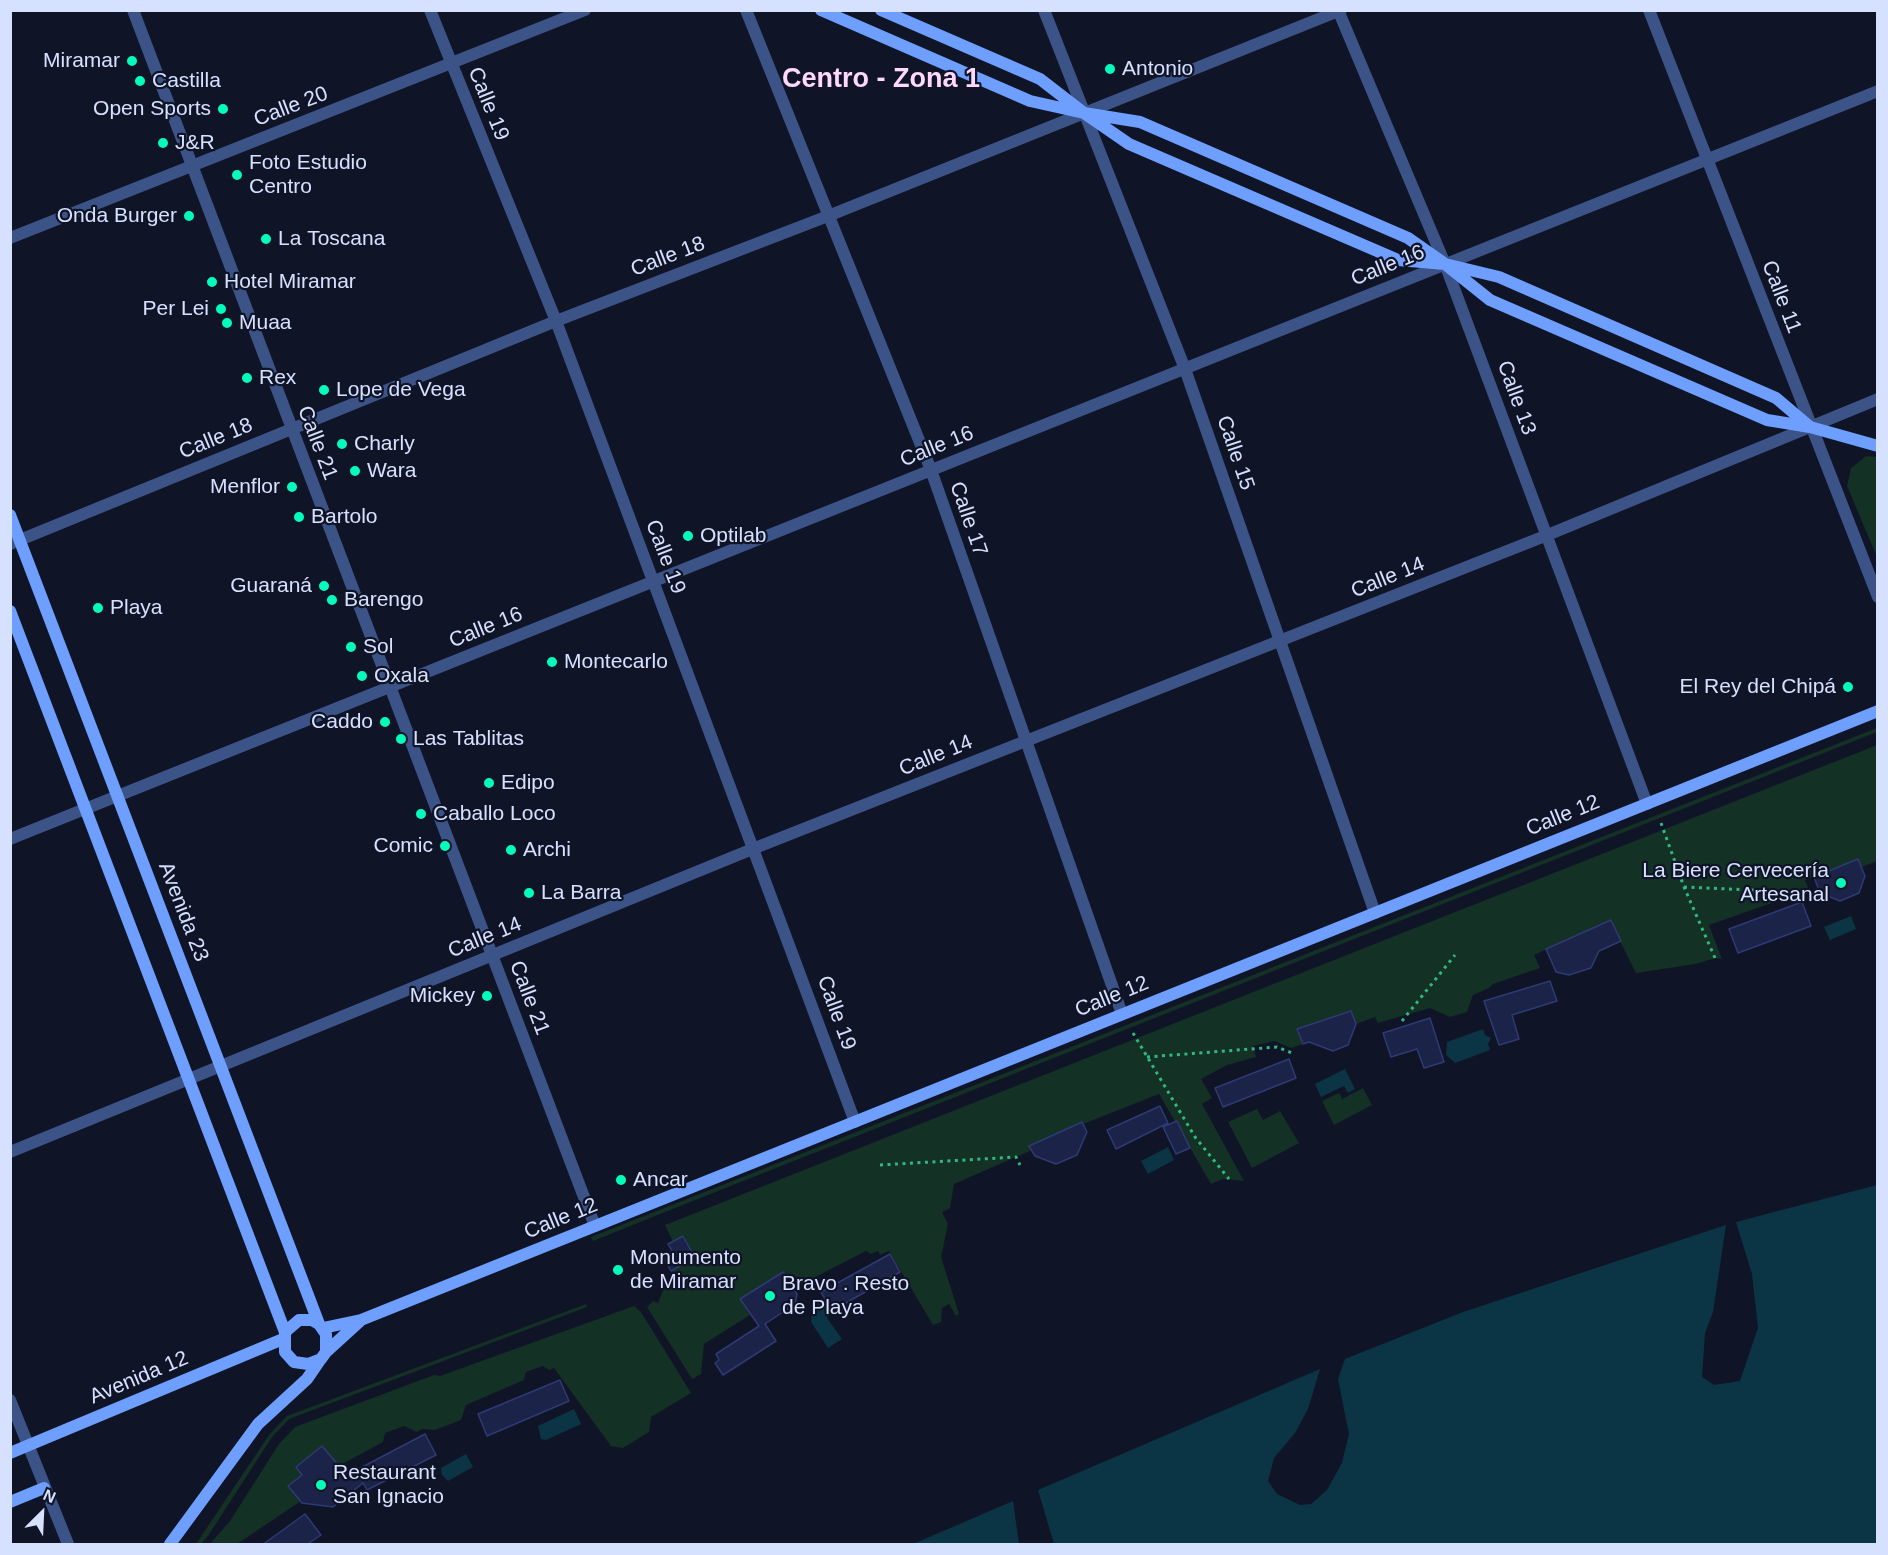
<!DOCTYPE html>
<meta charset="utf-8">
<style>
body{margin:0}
#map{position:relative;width:1888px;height:1555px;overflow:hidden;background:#101427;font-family:Arial,sans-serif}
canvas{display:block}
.frame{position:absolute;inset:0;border:12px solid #d6e0ff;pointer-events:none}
.north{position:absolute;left:12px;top:1483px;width:60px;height:60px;-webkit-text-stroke:4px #101427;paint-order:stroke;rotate:24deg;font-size:16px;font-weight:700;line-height:24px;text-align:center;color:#d6e0ff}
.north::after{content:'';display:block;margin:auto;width:21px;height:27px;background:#d6e0ff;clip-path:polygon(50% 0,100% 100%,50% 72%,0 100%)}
</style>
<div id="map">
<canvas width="1888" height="1555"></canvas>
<div class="frame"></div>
<div class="north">N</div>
</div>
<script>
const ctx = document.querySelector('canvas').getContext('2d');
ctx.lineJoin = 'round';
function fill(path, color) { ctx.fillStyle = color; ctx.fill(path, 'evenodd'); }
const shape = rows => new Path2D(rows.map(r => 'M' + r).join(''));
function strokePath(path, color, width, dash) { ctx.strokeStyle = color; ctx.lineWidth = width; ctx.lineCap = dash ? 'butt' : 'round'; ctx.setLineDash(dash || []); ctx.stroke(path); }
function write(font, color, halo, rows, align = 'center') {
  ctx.font = font + ' Arial,sans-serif'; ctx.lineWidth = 4.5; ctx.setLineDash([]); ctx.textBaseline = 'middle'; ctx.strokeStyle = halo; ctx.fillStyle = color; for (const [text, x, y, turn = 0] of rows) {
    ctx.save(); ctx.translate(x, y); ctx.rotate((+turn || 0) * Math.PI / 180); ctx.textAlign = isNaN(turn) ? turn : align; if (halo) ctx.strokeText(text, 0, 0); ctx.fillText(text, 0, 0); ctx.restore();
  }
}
fill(shape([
 [1866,456,1877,457,1877,557,1847,486,1851,468],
 [1877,728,1877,732,660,1214,593,1241,591,1237],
 [1877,745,1877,861,1862,867,1858,859,1805,880,1809,890,1709,925,1722,959,1715,958,1696,964,1636,973,1610,921,1534,955,1540,968,1493,984,1489,988,1473,995,1467,1012,1450,1017,1430,1008,1378,1023,1375,1017,1356,1024,1350,1011,1297,1029,1303,1044,1291,1048,1274,1041,1253,1046,1256,1057,1227,1065,1201,1079,1212,1098,1202,1104,1244,1181,1223,1179,1211,1184,1159,1094,1030,1145,1032,1150,954,1184,950,1208,942,1212,948,1224,941,1257,959,1314,956,1316,949,1304,942,1308,941,1322,933,1325,889,1251,880,1255,878,1251,871,1254,866,1251,794,1288,783,1272,740,1299,750,1315,704,1344,701,1374,692,1379,647,1307,653,1301,658,1303,664,1288,670,1290,671,1271,695,1258,684,1236,673,1242,665,1225],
 [1363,1088,1372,1105,1334,1125,1322,1101,1339,1093,1342,1099],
 [1257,1109,1263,1120,1280,1111,1299,1143,1252,1168,1228,1122],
 [586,1304,587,1307,289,1419,272,1437,208,1536,201,1544,196,1544,269,1435,287,1416],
 [634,1306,641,1312,691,1393,651,1417,649,1432,623,1448,611,1446,554,1368,549,1370,543,1366,526,1372,524,1380,466,1405,461,1420,435,1430,422,1429,417,1432,404,1426,385,1433,383,1442,339,1466,322,1446,296,1467,302,1475,301,1501,237,1544,210,1544,230,1521,279,1444,295,1427,434,1375,440,1376]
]), '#133125');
fill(shape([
 [1851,916,1856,929,1830,940,1824,927],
 [1483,1029,1485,1035,1491,1038,1488,1044,1490,1050,1455,1063,1446,1055,1447,1042],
 [1345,1069,1355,1089,1348,1093,1344,1086,1321,1097,1315,1084],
 [1168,1147,1174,1160,1148,1174,1141,1161],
 [1877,1185,1877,1544,1054,1544,1038,1490,1320,1369,1308,1409,1295,1433,1274,1458,1268,1481,1277,1494,1300,1505,1311,1504,1327,1490,1342,1463,1349,1434,1338,1379,1345,1359,1463,1312,1726,1225,1713,1312,1705,1333,1702,1377,1714,1385,1740,1381,1758,1328,1752,1274,1736,1222],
 [824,1299,830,1309,827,1318,842,1339,828,1348,811,1322,813,1305],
 [574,1409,581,1424,546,1440,541,1439,538,1426],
 [466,1454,473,1467,448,1481,442,1475,441,1468],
 [1013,1501,1019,1544,913,1544,955,1526]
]), '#0b3545');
const building = shape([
 [1858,859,1865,876,1859,893,1840,901,1820,893,1814,877,1858,859],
 [1802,902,1811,926,1738,953,1729,929,1802,902],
 [1611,920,1621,941,1599,951,1591,968,1569,975,1556,972,1546,949,1611,920],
 [1550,981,1557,1001,1512,1015,1519,1039,1499,1045,1484,1001,1550,981],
 [1351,1011,1356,1024,1348,1045,1333,1051,1309,1042,1303,1044,1297,1029,1351,1011],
 [1430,1018,1444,1062,1424,1068,1417,1049,1391,1057,1383,1033,1430,1018],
 [1289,1059,1296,1078,1223,1107,1215,1088,1289,1059],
 [1160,1106,1168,1123,1116,1149,1107,1130,1160,1106],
 [1177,1121,1190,1148,1176,1154,1163,1127,1177,1121],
 [1082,1122,1087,1132,1077,1155,1056,1164,1035,1156,1029,1146,1082,1122],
 [683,1236,695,1258,671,1271,663,1257,672,1251,668,1244,683,1236],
 [890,1254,900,1272,832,1311,821,1292,890,1254],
 [783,1272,797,1294,795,1304,765,1324,776,1341,723,1375,715,1363,719,1360,716,1354,759,1326,740,1299,783,1272],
 [560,1380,569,1401,487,1436,478,1414,560,1380],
 [425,1434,436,1455,367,1490,363,1483,333,1507,302,1503,288,1486,302,1475,296,1467,322,1446,347,1475,425,1434],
 [305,1514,321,1535,306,1545,262,1545,305,1514]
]);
fill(building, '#1c2348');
strokePath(building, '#2e3a74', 1.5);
strokePath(shape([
 [1661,823,1684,887,1715,958],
 [1684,887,1795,892],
 [1402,1021,1455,955],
 [1133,1033,1195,1137,1229,1179],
 [1147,1057,1277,1047,1292,1053],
 [880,1165,1016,1157,1020,1165]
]), '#31b87f', 3, [3, 4.5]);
strokePath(shape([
 [133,10,595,1226],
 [430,10,556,321,855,1122],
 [746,10,931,470,1122,1014],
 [1044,10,1185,369,1375,913],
 [1338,10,1445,264,1647,804],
 [1649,10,1878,597],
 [10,238,585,10],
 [10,544,556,321,828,216,1341,10],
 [10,839,1878,91],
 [10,1152,755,848,1545,536,1878,399],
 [10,1400,68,1544]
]), '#3b5386', 12);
strokePath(shape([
 [821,10,1030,101,1084,113,1129,144,1398,260,1445,264,1490,300,1767,420,1810,427,1878,446],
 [881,10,1040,79,1084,113,1140,122,1408,238,1445,264,1499,277,1776,398,1809,426],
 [10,515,319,1324],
 [10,611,280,1319,285,1332,285,1352,294,1362,308,1364,321,1359,326,1352,326,1334,319,1324,312,1320,299,1320,285,1332],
 [323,1328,361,1320,1878,711],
 [326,1352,360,1321],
 [10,1453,283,1339],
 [10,1502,44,1488],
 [170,1544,258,1424,307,1379,320,1360]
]), '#6e9ffe', 12);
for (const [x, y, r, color] of [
 [132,61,6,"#04fcbb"],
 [1110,69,6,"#04fcbb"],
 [140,81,6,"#04fcbb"],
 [223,109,6,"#04fcbb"],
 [163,143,6,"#04fcbb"],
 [237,175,6,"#04fcbb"],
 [189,216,6,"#04fcbb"],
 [266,239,6,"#04fcbb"],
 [212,282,6,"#04fcbb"],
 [221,309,6,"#04fcbb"],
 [227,323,6,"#04fcbb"],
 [247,378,6,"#04fcbb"],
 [324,390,6,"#04fcbb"],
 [342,444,6,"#04fcbb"],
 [355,471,6,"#04fcbb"],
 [292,487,6,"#04fcbb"],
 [299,517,6,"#04fcbb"],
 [688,536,6,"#04fcbb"],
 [324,586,6,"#04fcbb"],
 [332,600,6,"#04fcbb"],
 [98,608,6,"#04fcbb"],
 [351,647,6,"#04fcbb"],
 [552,662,6,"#04fcbb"],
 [362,676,6,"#04fcbb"],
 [1848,687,6,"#04fcbb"],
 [385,722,6,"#04fcbb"],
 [401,739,6,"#04fcbb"],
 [489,783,6,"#04fcbb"],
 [421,814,6,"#04fcbb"],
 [445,846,6,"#04fcbb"],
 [511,850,6,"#04fcbb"],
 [1841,883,6,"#04fcbb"],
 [529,893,6,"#04fcbb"],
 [487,996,6,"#04fcbb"],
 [621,1180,6,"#04fcbb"],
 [618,1270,6,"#04fcbb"],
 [770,1296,6,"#04fcbb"],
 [321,1485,6,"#04fcbb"]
]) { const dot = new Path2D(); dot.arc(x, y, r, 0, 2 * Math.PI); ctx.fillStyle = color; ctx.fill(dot); strokePath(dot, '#101427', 2); }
write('21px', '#d6e0ff', '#101427', [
 ["Miramar",120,61,"right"],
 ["Antonio",1122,69],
 ["Castilla",152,81],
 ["Open Sports",211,109,"right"],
 ["J&R",175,143],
 ["Foto Estudio",249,163],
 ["Centro",249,187],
 ["Onda Burger",177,216,"right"],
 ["La Toscana",278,239],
 ["Hotel Miramar",224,282],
 ["Per Lei",209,309,"right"],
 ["Muaa",239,323],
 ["Rex",259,378],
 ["Lope de Vega",336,390],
 ["Charly",354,444],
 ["Wara",367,471],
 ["Menflor",280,487,"right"],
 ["Bartolo",311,517],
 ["Optilab",700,536],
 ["Guaraná",312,586,"right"],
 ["Barengo",344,600],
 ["Playa",110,608],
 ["Sol",363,647],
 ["Montecarlo",564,662],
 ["Oxala",374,676],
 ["El Rey del Chipá",1836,687,"right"],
 ["Caddo",373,722,"right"],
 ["Las Tablitas",413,739],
 ["Edipo",501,783],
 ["Caballo Loco",433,814],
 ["Comic",433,846,"right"],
 ["Archi",523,850],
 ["La Biere Cervecería",1829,871,"right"],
 ["Artesanal",1829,895,"right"],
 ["La Barra",541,893],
 ["Mickey",475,996,"right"],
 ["Ancar",633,1180],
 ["Monumento",630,1258],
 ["de Miramar",630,1282],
 ["Bravo . Resto",782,1284],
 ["de Playa",782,1308],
 ["Restaurant",333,1473],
 ["San Ignacio",333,1497]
], 'left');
write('21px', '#d6e0ff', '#101427', [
 ["Calle 19",488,104,68],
 ["Calle 20",291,107,-21],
 ["Calle 18",668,257,-21],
 ["Calle 16",1388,266,-22],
 ["Calle 11",1781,297,69],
 ["Calle 13",1516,398,70],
 ["Calle 18",216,439,-22],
 ["Calle 21",317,443,69],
 ["Calle 16",937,447,-22],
 ["Calle 15",1235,453,71],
 ["Calle 17",968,519,71],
 ["Calle 19",665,557,69],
 ["Calle 14",1388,578,-22],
 ["Calle 16",486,628,-22],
 ["Calle 14",936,756,-22],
 ["Calle 12",1563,816,-22],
 ["Avenida 23",183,912,69],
 ["Calle 14",485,938,-22],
 ["Calle 12",1112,997,-22],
 ["Calle 21",529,998,69],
 ["Calle 19",836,1013,70],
 ["Calle 12",561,1219,-22],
 ["Avenida 12",139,1378,-23]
]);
write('bold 27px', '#ffd8ff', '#101427', [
 ["Centro - Zona 1",881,80]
]);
</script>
